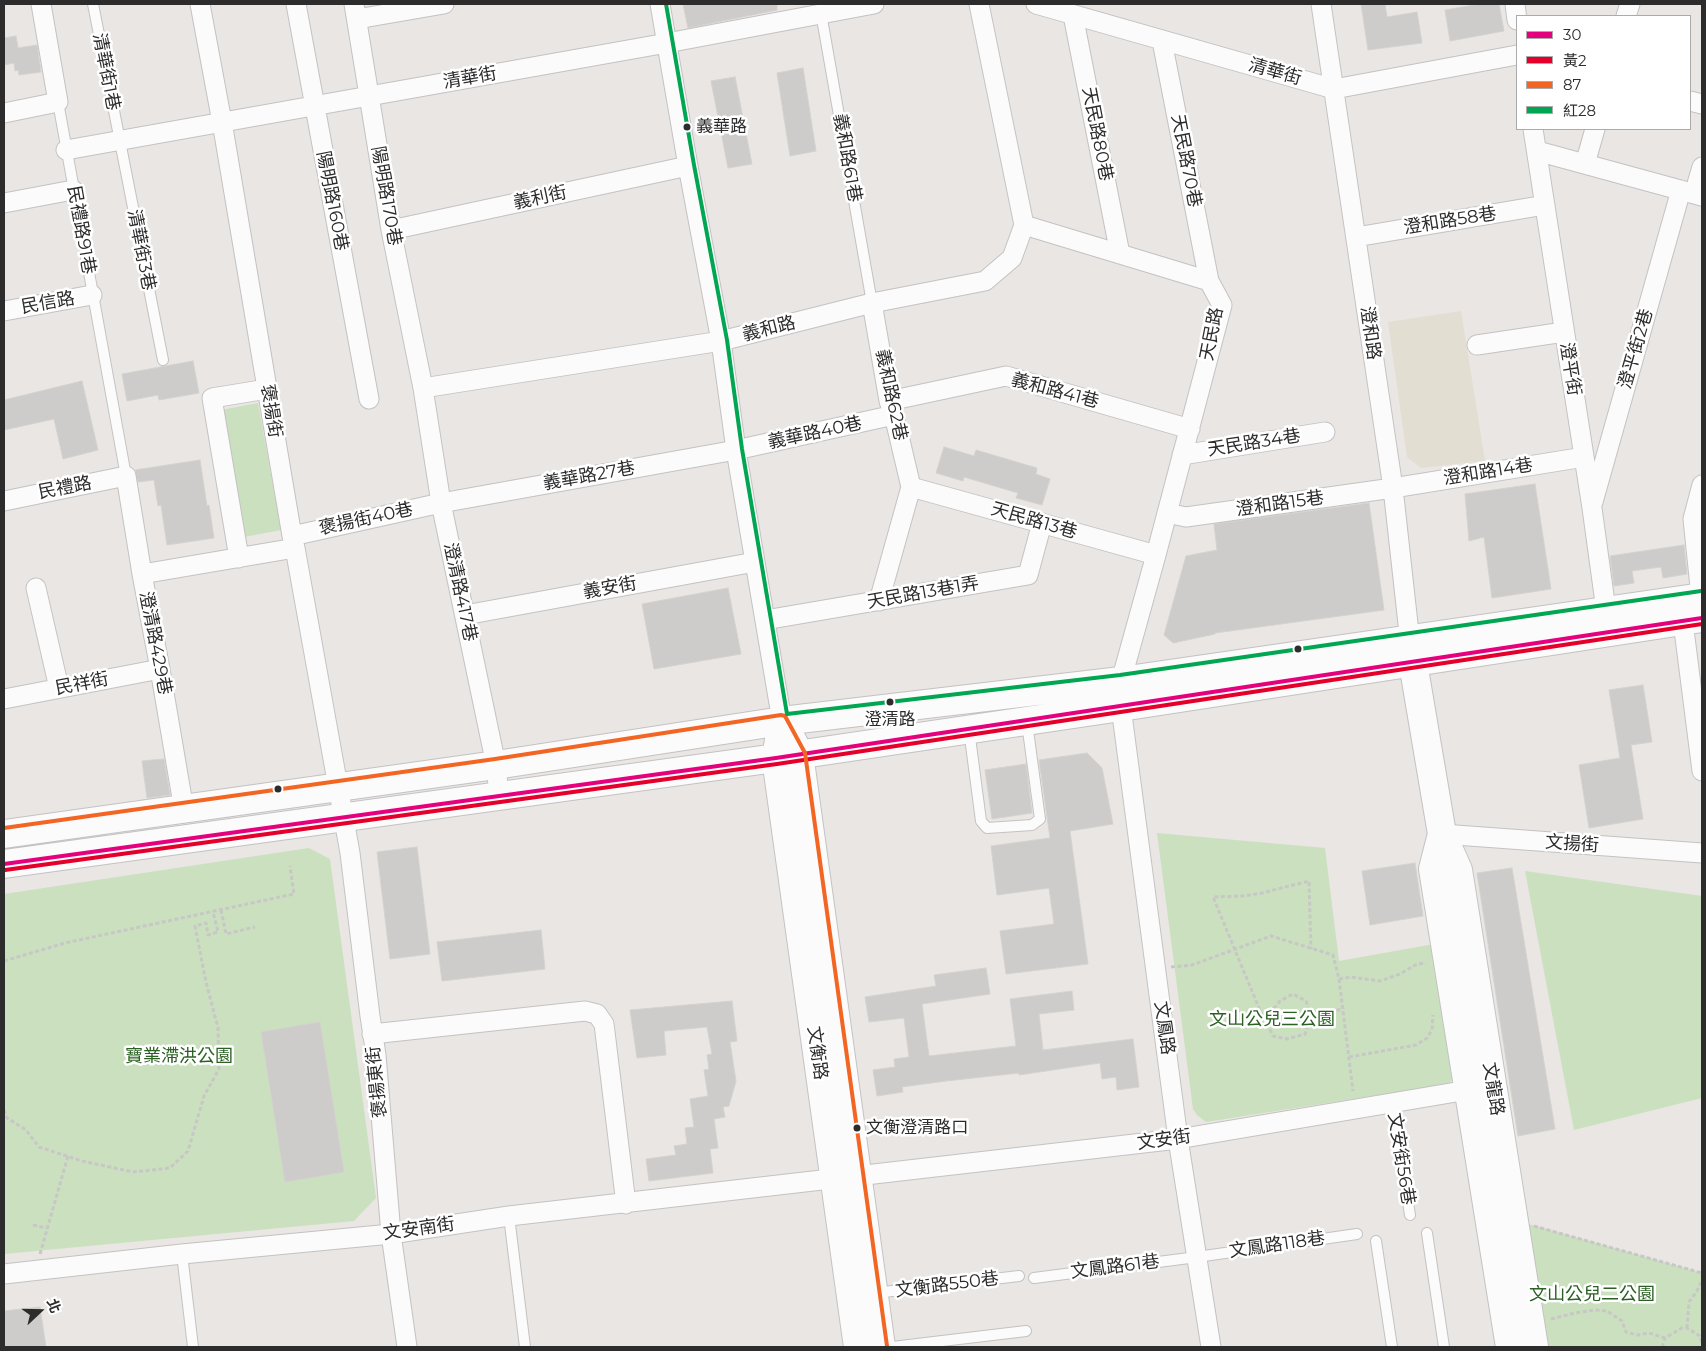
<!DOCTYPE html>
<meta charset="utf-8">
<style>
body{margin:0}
#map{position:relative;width:1706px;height:1351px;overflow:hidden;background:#e9e6e3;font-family:Montserrat,"Noto Sans TC",sans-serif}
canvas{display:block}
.frame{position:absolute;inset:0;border:5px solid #2c2c2c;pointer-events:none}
.legend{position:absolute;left:1516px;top:15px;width:175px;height:115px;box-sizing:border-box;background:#fff;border:1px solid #ababab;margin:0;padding:6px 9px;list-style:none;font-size:15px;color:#2c2c2c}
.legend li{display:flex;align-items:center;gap:10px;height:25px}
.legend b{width:25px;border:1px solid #ababab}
.north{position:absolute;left:15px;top:1286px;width:50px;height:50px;-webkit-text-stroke:4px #fff;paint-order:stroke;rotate:69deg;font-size:14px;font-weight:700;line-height:20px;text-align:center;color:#2c2c2c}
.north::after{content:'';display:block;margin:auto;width:18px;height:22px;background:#2c2c2c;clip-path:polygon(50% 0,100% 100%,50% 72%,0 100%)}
</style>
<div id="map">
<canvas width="1706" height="1351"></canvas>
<div class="frame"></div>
<ul class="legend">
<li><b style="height:6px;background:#e5007d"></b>30</li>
<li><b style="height:6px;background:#e4002b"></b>黃2</li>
<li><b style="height:6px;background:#f26522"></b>87</li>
<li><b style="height:6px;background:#00a651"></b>紅28</li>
</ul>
<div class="north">北</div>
</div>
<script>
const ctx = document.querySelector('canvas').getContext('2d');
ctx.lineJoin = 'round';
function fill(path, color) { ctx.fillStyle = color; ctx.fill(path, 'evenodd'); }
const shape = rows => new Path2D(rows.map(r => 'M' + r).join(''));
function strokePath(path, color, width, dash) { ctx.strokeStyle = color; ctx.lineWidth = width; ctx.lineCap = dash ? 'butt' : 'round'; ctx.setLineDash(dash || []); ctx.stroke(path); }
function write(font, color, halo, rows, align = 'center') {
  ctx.font = font + ' Montserrat,"Noto Sans TC",sans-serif'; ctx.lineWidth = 5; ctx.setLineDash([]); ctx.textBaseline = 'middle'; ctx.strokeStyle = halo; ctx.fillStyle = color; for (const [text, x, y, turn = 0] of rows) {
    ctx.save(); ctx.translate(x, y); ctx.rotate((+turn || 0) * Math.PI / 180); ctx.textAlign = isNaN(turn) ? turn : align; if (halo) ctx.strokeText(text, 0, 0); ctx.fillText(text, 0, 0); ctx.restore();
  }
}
fill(shape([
 [1461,311,1485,461,1421,468,1407,457,1388,322]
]), '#e2ded2');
fill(shape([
 [258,403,281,530,244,537,221,410],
 [1157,833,1325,848,1339,961,1440,943,1461,1067,1449,1084,1206,1122,1197,1115,1193,1109],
 [309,848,330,859,376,1198,354,1221,4,1254,4,894],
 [1525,871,1702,896,1702,1098,1574,1130],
 [1525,1223,1702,1273,1702,1347,1549,1347]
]), '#cbe0bf');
const building = shape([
 [683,4,777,4,777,10,688,28,683,4],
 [1361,4,1385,4,1387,17,1417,12,1422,43,1368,50,1361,4],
 [1480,4,1499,4,1504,31,1450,41,1445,10,1480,4],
 [16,36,18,48,37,45,41,72,19,75,18,70,15,71,14,63,4,65,4,38,16,36],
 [803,68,816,151,790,156,777,73,803,68],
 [735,77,752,164,728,168,711,81,735,77],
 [193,361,199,393,159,400,158,395,127,401,122,374,193,361],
 [82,381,98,450,63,459,54,419,4,430,4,400,82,381],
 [944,447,974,456,976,450,1037,468,1036,474,1050,479,1042,505,1016,498,1018,493,964,477,963,481,936,473,944,447],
 [200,460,207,506,209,505,214,538,167,545,161,505,158,506,154,480,138,482,135,470,200,460],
 [1535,484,1551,589,1492,598,1484,537,1469,541,1465,494,1535,484],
 [1369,503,1384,610,1215,633,1215,634,1173,643,1164,635,1186,556,1217,550,1214,524,1369,503],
 [1684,545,1687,574,1663,578,1661,567,1632,571,1634,583,1614,586,1610,556,1684,545],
 [728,588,741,654,654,669,642,604,728,588],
 [1643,685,1652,742,1631,745,1643,819,1589,828,1579,765,1620,758,1609,690,1643,685],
 [1087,753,1102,768,1113,824,1070,831,1088,964,1006,974,1000,931,1054,924,1049,888,997,895,991,846,1050,838,1039,760,1087,753],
 [164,759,170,795,147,798,142,761,164,759],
 [1026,764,1032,813,992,819,985,770,1026,764],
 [417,847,430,954,390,959,377,852,417,847],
 [1415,863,1423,916,1370,925,1362,871,1415,863],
 [1512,868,1555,1129,1518,1136,1477,873,1512,868],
 [541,930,545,969,442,981,437,942,541,930],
 [986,968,990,994,922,1004,929,1056,1016,1046,1010,999,1072,991,1074,1010,1039,1014,1043,1050,1133,1039,1139,1087,1117,1090,1116,1077,1102,1079,1100,1063,1019,1075,1019,1073,946,1081,902,1087,903,1092,877,1096,873,1070,895,1067,894,1059,909,1057,904,1018,869,1022,865,997,936,986,934,975,986,968],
 [732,1001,737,1041,730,1042,736,1081,729,1106,723,1107,725,1117,714,1119,718,1148,710,1149,713,1173,649,1181,646,1159,676,1155,674,1146,687,1144,685,1128,694,1127,690,1099,708,1096,704,1070,709,1069,707,1055,712,1054,707,1027,664,1031,666,1055,637,1058,630,1010,732,1001],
 [320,1022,344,1172,285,1182,261,1032,320,1022],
 [40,1307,46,1347,4,1347,4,1311,40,1307]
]);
fill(building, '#ceccca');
strokePath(building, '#d4d2cf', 1);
const lane = shape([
 [93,4,163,360],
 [821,13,872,303],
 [58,102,126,476],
 [969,730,981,821,987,828,1032,825,1040,819,1027,723],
 [1392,1103,1410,1215],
 [509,1216,525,1347],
 [1427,1233,1444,1347],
 [1376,1241,1392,1347],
 [182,1254,193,1347],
 [1034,1278,1197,1257,1357,1234],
 [875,1293,1019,1276],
 [892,1347,1026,1331]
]);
const street = shape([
 [200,4,222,122,292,536,295,548,350,853,370,1016,376,1055,391,1234,407,1347],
 [296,4,369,399],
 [354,4,391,230,423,388,441,503,496,765,499,795],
 [660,4,688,166,721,341,736,450,782,721],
 [979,4,1024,225,1209,281,1222,305,1156,555,1121,681,1121,707,1178,1139,1211,1347],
 [1036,4,1334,89,1517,55],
 [1321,4,1393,488,1411,651],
 [1515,4,1517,20],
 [1073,15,1120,254],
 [1626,16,1630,4],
 [357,19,444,4],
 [1162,41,1209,281],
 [1690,101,1702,104],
 [4,113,58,102,41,4],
 [1533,129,1592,508,1606,610],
 [66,150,667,43,874,4],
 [1537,151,1702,196],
 [1585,164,1595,129],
 [1694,194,1702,167],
 [4,203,73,190],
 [391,230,688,166],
 [1356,237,1545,205],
 [872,303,889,401,894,415,911,487,879,601],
 [4,311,92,295],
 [1477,345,1564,332],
 [423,388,721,341,872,303,985,281,1012,258,1024,225],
 [889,401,1006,376,1190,429],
 [1182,455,1325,432],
 [911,487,1156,555],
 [4,501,126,476,142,574,160,669,184,810],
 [1593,502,1681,190],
 [1167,513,1186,517,1393,488,1584,457],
 [292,536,441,503,736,450,894,415],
 [239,558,212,398,267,389],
 [142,574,295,548],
 [36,588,59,688],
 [1701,597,1693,519,1702,485],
 [465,615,755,562],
 [765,620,1028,575,1042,523],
 [1683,622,1702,771],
 [4,699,160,669],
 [1442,834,1702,853],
 [372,1034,585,1011,597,1014,604,1024,626,1204],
 [4,1274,182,1254,391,1234,509,1216,1178,1139,1480,1088]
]);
const secondary = shape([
 [1413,663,1442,834,1458,870,1534,1347],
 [791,738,799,754,881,1347],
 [779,740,776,758,858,1347],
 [4,834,496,765,782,721,1121,681,1702,597],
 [1442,834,1433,869,1510,1347],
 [4,864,776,758,1121,707,1702,618]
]);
strokePath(lane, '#c4c2c2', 12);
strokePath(street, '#c4c2c2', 21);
strokePath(secondary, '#c4c2c2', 30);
strokePath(shape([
 [221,910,226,934,255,927],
 [4,961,65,943,294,894,290,866],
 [1171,967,1192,965,1271,936,1333,955,1339,979,1353,1091],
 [1339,979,1351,977,1380,981,1400,974,1417,964,1426,963],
 [1311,1015,1343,1009],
 [1269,1027,1271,1012,1280,1001,1293,994,1306,1001,1311,1015,1305,1034,1287,1039,1273,1036,1259,1008,1213,897,1243,896,1262,893,1309,881,1311,949],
 [1349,1057,1416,1045,1427,1038,1432,1030,1433,1015],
 [4,1110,7,1118,26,1130,39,1147,82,1161,133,1172,170,1168,188,1151,204,1096,219,1069,218,1028,206,982,195,926,206,923,208,935,218,932,213,912],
 [33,1225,47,1228],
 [1534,1226,1702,1273],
 [40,1254,68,1156],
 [1551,1319,1575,1313,1595,1310,1607,1311,1622,1321,1626,1332,1637,1335,1649,1333,1665,1338],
 [1687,1328,1689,1302,1697,1291,1702,1280],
 [1662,1347,1665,1338,1682,1328,1687,1328,1700,1336,1702,1343]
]), '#c7c7c6', 3, [4, 2.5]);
strokePath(lane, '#fcfbfb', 10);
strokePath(street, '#fcfbfb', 19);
strokePath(secondary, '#fcfbfb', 28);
strokePath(shape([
 [4,864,776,758,1702,618]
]), '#e5007d', 4);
strokePath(shape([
 [5,870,777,764,1702,624]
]), '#e4002b', 4);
strokePath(shape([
 [4,828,495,759,781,715,785,716,805,753,887,1346]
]), '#f26522', 4);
strokePath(shape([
 [666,4,694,165,727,340,742,449,787,714,1120,675,1701,591]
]), '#00a651', 4);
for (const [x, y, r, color] of [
 [687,127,4.5,"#2c2c2c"],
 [1298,649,4.5,"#2c2c2c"],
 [890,702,4.5,"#2c2c2c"],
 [278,789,4.5,"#2c2c2c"],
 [857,1128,4.5,"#2c2c2c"]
]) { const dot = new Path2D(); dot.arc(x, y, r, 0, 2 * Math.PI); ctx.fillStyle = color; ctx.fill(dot); strokePath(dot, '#fff', 2); }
write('17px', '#2c2c2c', '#fff', [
 ["義華路",696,127],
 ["澄清路",890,720,"center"],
 ["文衡澄清路口",866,1128]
], 'left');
write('18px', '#2c2c2c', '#fff', [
 ["清華街1巷",106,72,79],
 ["清華街",1275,72,16],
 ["清華街",470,78,-10],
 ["天民路80巷",1097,134,79],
 ["義和路61巷",847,158,80],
 ["天民路70巷",1186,161,79],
 ["陽明路170巷",386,196,80],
 ["義利街",540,198,-12],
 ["陽明路160巷",332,201,79],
 ["澄和路58巷",1450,221,-9],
 ["民禮路91巷",81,230,80],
 ["清華街3巷",141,250,79],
 ["民信路",48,303,-10],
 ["義和路",769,329,-14],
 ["澄和路",1370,333,82],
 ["天民路",1212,334,-79],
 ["澄平街2巷",1636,349,-74],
 ["澄平街",1570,369,81],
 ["義和路41巷",1055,391,15],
 ["義和路62巷",891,395,78],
 ["褒揚街",271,411,81],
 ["義華路40巷",815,433,-12],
 ["天民路34巷",1254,443,-9],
 ["澄和路14巷",1488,472,-9],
 ["義華路27巷",589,476,-10],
 ["民禮路",65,488,-11],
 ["澄和路15巷",1280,504,-8],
 ["褒揚街40巷",366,519,-12],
 ["天民路13巷",1034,521,16],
 ["義安街",610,588,-10],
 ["澄清路417巷",460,592,78],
 ["天民路13巷1弄",923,593,-10],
 ["澄清路429巷",155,643,79],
 ["民祥街",82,684,-11],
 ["文揚街",1572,844,4],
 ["文鳳路",1164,1028,82],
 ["文衡路",817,1053,82],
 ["褒揚東街",377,1082,-96],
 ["文龍路",1493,1089,81],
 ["文安街",1164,1140,-8],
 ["文安街56巷",1401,1159,81],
 ["文安南街",419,1229,-8],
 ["文鳳路118巷",1277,1245,-8],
 ["文鳳路61巷",1115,1267,-7],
 ["文衡路550巷",947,1285,-7]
]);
write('18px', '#2b6123', '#fff', [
 ["文山公兒三公園",1272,1020],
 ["寶業滯洪公園",179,1057],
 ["文山公兒二公園",1592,1295]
]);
</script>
